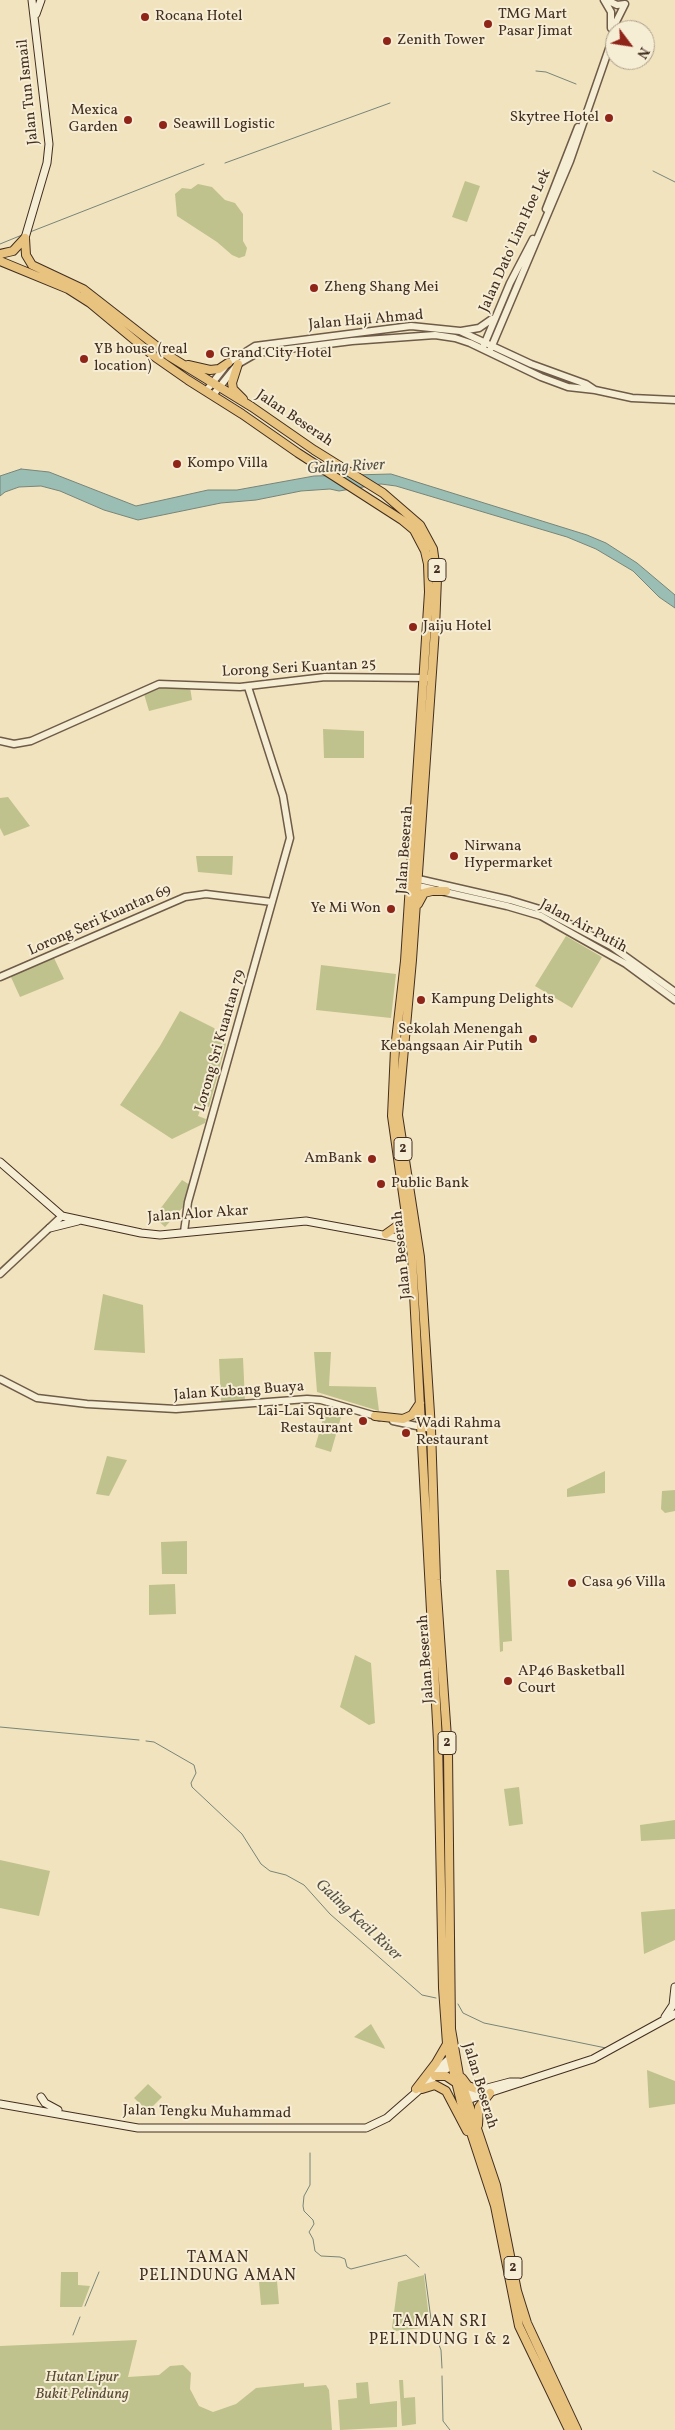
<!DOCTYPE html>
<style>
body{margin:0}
#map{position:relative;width:675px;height:2430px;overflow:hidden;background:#f1e3be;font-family:Vollkorn,serif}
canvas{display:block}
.north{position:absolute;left:605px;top:20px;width:50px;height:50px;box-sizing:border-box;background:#f6edd5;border:1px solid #aea18d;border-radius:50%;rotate:121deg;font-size:14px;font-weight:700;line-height:20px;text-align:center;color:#422e20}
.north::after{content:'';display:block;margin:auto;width:18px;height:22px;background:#8f2418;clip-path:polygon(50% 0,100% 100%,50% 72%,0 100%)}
</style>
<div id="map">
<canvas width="675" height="2430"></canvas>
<div class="north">N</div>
</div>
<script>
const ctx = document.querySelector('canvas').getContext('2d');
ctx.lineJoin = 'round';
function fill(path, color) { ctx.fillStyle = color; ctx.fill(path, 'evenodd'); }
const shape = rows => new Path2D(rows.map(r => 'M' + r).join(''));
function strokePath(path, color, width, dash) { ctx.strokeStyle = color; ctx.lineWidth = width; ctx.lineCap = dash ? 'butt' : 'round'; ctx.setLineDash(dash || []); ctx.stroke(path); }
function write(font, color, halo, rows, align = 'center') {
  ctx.font = font + ' Vollkorn,serif'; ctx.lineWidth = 4; ctx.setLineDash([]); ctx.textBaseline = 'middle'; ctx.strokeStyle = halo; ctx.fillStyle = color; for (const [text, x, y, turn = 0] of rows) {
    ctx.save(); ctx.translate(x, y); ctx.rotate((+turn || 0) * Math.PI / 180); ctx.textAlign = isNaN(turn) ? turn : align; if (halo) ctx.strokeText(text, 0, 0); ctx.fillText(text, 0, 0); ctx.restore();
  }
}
fill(shape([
 [465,181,480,186,467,222,452,217],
 [198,184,212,187,225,200,235,203,243,214,243,241,247,248,245,256,239,258,232,255,217,242,177,216,175,194,182,188,191,189],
 [162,685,190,687,192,700,149,711,144,694],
 [323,729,364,731,364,758,324,758],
 [8,797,30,826,4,836,0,828,0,798],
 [196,856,233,856,232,875,198,872],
 [566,936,602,957,572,1008,535,986],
 [54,958,64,979,20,997,10,975],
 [321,965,396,974,391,1018,316,1010],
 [180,1011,214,1028,226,1044,209,1107,202,1105,198,1116,206,1119,205,1123,172,1139,120,1105,160,1046],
 [182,1180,190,1185,185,1205,165,1227,154,1217],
 [103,1294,143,1305,145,1353,94,1350],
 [314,1352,331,1352,329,1386,376,1387,379,1411,317,1392],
 [243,1358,245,1401,221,1402,219,1359],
 [327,1405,343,1410,331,1452,315,1447],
 [107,1456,127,1460,109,1496,96,1494],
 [605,1471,605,1493,567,1497,567,1489],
 [675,1490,675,1511,665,1513,661,1509,662,1491],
 [187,1541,187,1574,162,1574,161,1542],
 [496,1570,509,1570,512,1641,503,1642,503,1651,500,1652],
 [175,1584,176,1614,149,1615,149,1585],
 [355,1655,371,1663,375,1723,369,1725,340,1707],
 [519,1787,523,1824,509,1826,504,1789],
 [675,1820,675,1839,641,1841,640,1825],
 [0,1860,50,1871,39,1916,0,1908],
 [675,1909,675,1940,644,1954,641,1912],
 [371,2024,384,2046,385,2049,354,2037],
 [647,2070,675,2081,675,2104,649,2108],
 [148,2084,162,2097,148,2111,134,2098],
 [61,2272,78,2272,78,2285,90,2286,82,2307,60,2307],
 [424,2275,430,2327,395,2331,392,2328,398,2282],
 [277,2281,279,2304,261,2305,259,2282],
 [137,2340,128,2377,159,2375,170,2366,183,2365,191,2373,190,2389,199,2406,213,2412,236,2404,256,2388,304,2383,304,2387,326,2385,329,2390,332,2430,0,2430,0,2346],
 [399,2380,403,2380,404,2398,415,2397,416,2424,402,2426],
 [368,2382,370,2404,397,2401,397,2427,340,2430,338,2400,357,2398,356,2383]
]), '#c0c28d');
const water = shape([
 [21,469,49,472,136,506,208,490,237,490,314,476,391,474,587,535,606,543,637,563,675,595,675,608,659,597,633,571,596,549,567,537,396,486,381,484,339,491,330,489,301,491,256,500,221,503,138,520,104,510,60,491,41,486,19,487,5,492,0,496,0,476,21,469]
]);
fill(water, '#9bbeb4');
strokePath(water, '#778479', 1);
strokePath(shape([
 [536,71,546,72,576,84],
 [225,163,390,103],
 [653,171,675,182],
 [30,232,204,164],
 [0,244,22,235],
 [0,1727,139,1740],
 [146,1741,154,1742,194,1765,196,1773,191,1783,192,1787,242,1834,261,1864,270,1871,286,1875,304,1885,330,1914,422,1995,436,1998],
 [458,2004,463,2013,484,2023,606,2048],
 [310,2153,310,2185,304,2196,303,2206,304,2211,313,2220,314,2224,309,2232,313,2239,315,2251,321,2256,340,2257,345,2259,347,2267,351,2269,406,2255,419,2267],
 [425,2274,432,2327],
 [85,2306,99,2272],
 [73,2335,80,2317],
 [435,2335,441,2350,442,2368],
 [442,2376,443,2421,450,2430]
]), '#778479', 1);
const tertiary = shape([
 [604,0,611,12,611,28],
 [546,209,578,127],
 [461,331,479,328,492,319],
 [484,345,510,283,533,239],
 [491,348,570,161,612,40,615,24,625,4,617,5,607,0],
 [206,391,228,363,255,346,411,326,460,331,531,364,586,384,595,390],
 [213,395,238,364,257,353,352,341,435,335,455,338,470,343,541,377,568,387,595,390,632,398,675,400],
 [0,741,14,744,31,741,159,684,240,687,325,677,428,678],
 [414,878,510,900,543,910,611,946,675,992],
 [414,885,507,906,541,916,626,964,675,1000],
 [0,977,185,897,206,894,272,902],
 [184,1232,188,1202,290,838,283,796,248,687],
 [0,1274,62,1216],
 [0,1379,37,1398,87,1404,176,1409,307,1399,321,1400,379,1417],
 [393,1421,431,1429]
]);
const secondary = shape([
 [36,14,41,0],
 [25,238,47,163,49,144,32,0],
 [0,1162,62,1216,141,1233,160,1235,306,1221,415,1241],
 [50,1228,78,1221],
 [665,2017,673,2005,675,1987],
 [432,2074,449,2059,455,2057],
 [461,2095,510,2082,519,2082],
 [41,2097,45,2103,58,2110],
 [464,2101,593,2059,675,2014],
 [0,2104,138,2128,366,2128,387,2118,435,2076,456,2063]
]);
const trunk = shape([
 [25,238,26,255,32,265,83,289,169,356,252,407,314,450,383,493,420,525,433,549,437,578,435,629,412,960,398,1115,420,1257,431,1429,436,1580,448,1752,451,2029,459,2075,496,2185,517,2291,527,2323,577,2430],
 [0,254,13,251,25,238],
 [0,261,68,289,90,303,155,357,188,380,242,414,298,453,402,520,414,530,425,551,428,564,429,592,405,961,395,1049,392,1116,412,1257,438,1741,443,1988,447,2044,461,2102,495,2206,519,2326,569,2430],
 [238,364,232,383,233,389,243,399],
 [188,365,210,370,219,369,228,363],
 [418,904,424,893,432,891,446,891],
 [386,1234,400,1224,404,1212],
 [375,1416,403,1419,412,1415,420,1403],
 [435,2076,446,2076,455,2082],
 [462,2078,468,2086,480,2090],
 [416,2089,436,2063,447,2044],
 [422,2089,435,2085,446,2091,467,2131],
 [478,2125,479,2107,490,2093]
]);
strokePath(tertiary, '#6e5b48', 9);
strokePath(secondary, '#422e20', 9);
strokePath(trunk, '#422e20', 10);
strokePath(tertiary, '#f6edd5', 6);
strokePath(secondary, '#f6edd5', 7);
strokePath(trunk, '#e8c27f', 8);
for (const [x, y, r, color] of [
 [145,17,5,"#8f2418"],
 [488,24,5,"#8f2418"],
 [387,41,5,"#8f2418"],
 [609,118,5,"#8f2418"],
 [128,120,5,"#8f2418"],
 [163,125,5,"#8f2418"],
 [314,288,5,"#8f2418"],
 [210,354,5,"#8f2418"],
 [84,359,5,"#8f2418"],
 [177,464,5,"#8f2418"],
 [413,627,5,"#8f2418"],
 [454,856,5,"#8f2418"],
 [391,909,5,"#8f2418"],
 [421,1000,5,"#8f2418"],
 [533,1039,5,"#8f2418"],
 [372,1159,5,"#8f2418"],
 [381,1184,5,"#8f2418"],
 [363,1421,5,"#8f2418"],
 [406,1433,5,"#8f2418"],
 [572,1583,5,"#8f2418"],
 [508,1681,5,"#8f2418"]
]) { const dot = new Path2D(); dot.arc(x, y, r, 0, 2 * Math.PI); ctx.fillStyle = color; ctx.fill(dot); strokePath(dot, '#f6edd5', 2); }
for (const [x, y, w] of [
 [437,570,18],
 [403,1149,18],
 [447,1743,18],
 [513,2268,18]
]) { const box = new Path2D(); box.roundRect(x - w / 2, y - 11.5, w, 23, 4); ctx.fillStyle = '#f6edd5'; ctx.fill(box); strokePath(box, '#422e20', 1); }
write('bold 14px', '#422e20', null, [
 ["2",437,570],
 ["2",403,1149],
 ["2",447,1743],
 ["2",513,2268]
]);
write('15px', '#422e20', '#f6edd5', [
 ["TMG Mart",498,15],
 ["Pasar Jimat",498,32],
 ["Rocana Hotel",155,17],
 ["Zenith Tower",397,41],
 ["Mexica",118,111,"right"],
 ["Garden",118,128,"right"],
 ["Skytree Hotel",599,118,"right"],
 ["Seawill Logistic",173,125],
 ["Zheng Shang Mei",324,288],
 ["YB house (real",94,350],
 ["location)",94,367],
 ["Grand City Hotel",220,354],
 ["Kompo Villa",187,464],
 ["Jaiju Hotel",423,627],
 ["Nirwana",464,847],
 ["Hypermarket",464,864],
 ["Ye Mi Won",381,909,"right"],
 ["Kampung Delights",431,1000],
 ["Sekolah Menengah",523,1030,"right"],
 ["Kebangsaan Air Putih",523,1047,"right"],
 ["AmBank",362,1159,"right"],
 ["Public Bank",391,1184],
 ["Lai-Lai Square",353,1412,"right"],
 ["Restaurant",353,1429,"right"],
 ["Wadi Rahma",416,1424],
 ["Restaurant",416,1441],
 ["Casa 96 Villa",582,1583],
 ["AP46 Basketball",518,1672],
 ["Court",518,1689]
], 'left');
write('15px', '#422e20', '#f6edd5', [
 ["Jalan Tun Ismail",29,92,-96],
 ["Jalan Dato' Lim Hoe Lek",516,241,-66],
 ["Jalan Haji Ahmad",366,321,-5],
 ["Jalan Beserah",294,419,34],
 ["Lorong Seri Kuantan 25",299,669,-3],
 ["Jalan Beserah",406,850,-86],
 ["Lorong Seri Kuantan 69",100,921,-24],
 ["Jalan Air Putih",583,927,28],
 ["Lorong Sri Kuantan 79",221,1041,-74],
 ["Jalan Alor Akar",198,1215,-4],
 ["Jalan Beserah",403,1255,-96],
 ["Jalan Kubang Buaya",239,1392,-4],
 ["Jalan Beserah",427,1659,-94],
 ["Jalan Beserah",479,2086,73],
 ["Jalan Tengku Muhammad",207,2113,1]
]);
write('italic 15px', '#5b4c36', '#f6edd5', [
 ["Hutan Lipur",82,2378],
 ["Bukit Pelindung",82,2395]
]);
write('italic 16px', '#585245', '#f6edd5', [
 ["Galing River",346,468,-3],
 ["Galing Kecil River",358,1921,43]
]);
ctx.letterSpacing = '1px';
write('16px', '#422e20', '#f6edd5', [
 ["TAMAN",218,2259],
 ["PELINDUNG AMAN",218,2277],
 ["TAMAN SRI",440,2323],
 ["PELINDUNG 1 & 2",440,2341]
]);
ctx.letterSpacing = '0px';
</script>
